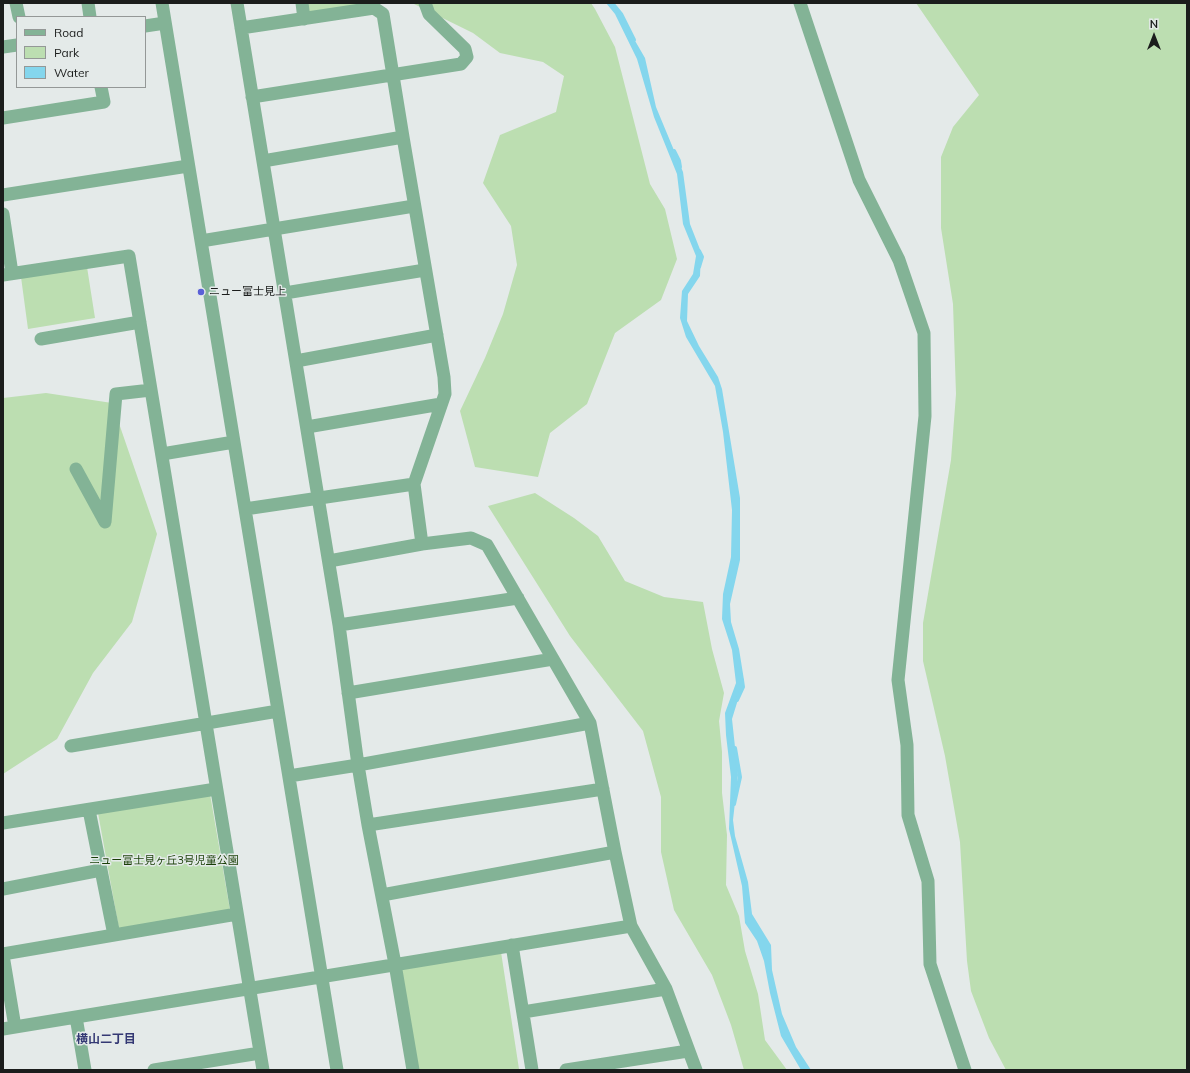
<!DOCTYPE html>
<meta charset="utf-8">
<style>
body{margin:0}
#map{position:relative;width:1190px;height:1073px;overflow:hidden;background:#e4eae9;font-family:Mulish,sans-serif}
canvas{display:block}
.frame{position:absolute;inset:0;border:4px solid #1b1d1c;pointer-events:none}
.legend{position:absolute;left:16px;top:16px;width:130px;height:72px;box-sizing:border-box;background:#e4eae9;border:1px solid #949897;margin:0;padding:5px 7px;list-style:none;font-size:12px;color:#1b1d1c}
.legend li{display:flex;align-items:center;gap:8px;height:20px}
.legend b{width:20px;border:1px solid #949897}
.north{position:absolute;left:1134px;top:16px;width:40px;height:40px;-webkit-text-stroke:3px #e4eae9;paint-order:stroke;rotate:0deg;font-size:11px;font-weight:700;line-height:16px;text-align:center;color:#1b1d1c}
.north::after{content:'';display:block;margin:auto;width:14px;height:18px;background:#1b1d1c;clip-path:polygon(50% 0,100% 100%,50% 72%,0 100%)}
</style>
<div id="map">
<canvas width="1190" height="1073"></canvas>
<div class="frame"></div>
<ul class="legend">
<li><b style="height:5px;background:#83b396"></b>Road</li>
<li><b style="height:11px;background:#bcdeb1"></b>Park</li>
<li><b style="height:11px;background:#84d6ed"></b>Water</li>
</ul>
<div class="north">N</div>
</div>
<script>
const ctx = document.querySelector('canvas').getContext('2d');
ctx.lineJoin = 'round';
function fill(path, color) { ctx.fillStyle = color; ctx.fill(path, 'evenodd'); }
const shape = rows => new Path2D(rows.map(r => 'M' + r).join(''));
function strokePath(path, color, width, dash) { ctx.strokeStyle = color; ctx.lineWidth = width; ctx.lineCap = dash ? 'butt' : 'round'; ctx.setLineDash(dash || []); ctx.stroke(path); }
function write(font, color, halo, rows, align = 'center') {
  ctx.font = font + ' Mulish,"Noto Sans JP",sans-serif'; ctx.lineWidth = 3; ctx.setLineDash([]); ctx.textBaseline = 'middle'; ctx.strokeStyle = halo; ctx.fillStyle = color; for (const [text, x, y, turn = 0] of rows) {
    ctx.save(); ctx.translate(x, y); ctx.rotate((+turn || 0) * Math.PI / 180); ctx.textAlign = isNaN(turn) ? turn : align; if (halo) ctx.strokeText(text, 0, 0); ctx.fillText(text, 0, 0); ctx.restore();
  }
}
fill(shape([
 [307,3,380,3,380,4,309,12],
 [412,3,591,3,595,9,615,47,650,184,665,209,677,259,661,300,615,333,587,404,550,433,538,477,475,467,460,411,485,358,503,314,517,265,511,226,483,183,500,135,556,112,564,76,543,62,500,53,473,33],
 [916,3,1187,3,1187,1070,1006,1070,989,1038,971,991,967,961,960,842,945,756,923,661,923,623,951,460,956,394,953,304,941,228,941,157,953,127,979,95],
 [87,267,95,318,28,329,21,277],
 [46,393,112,403,157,534,132,622,93,673,57,739,3,774,3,398],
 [535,493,574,518,598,536,625,581,664,597,703,602,712,649,724,693,719,721,722,752,722,793,727,835,726,885,739,916,745,951,758,994,765,1040,787,1070,744,1070,731,1025,712,975,674,910,661,852,661,797,643,731,570,636,488,506],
 [210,794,230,910,119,929,98,813],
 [501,952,519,1069,417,1070,400,968]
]), '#bcdeb1');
fill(shape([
 [606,3,610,3,619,13,645,58,656,107,683,172,690,224,701,252,700,276,688,294,687,321,699,346,718,377,722,389,740,498,740,560,730,604,731,622,739,649,744,680,732,719,738,775,733,820,735,836,748,882,752,914,771,945,772,970,782,1014,796,1047,811,1070,801,1070,781,1036,770,993,764,961,757,941,745,923,742,886,729,829,731,777,726,735,725,713,736,683,732,650,722,619,723,594,731,557,732,510,723,432,715,386,686,337,680,318,682,291,693,274,696,256,683,224,677,174,654,117,637,59,615,14]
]), '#84d6ed');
strokePath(shape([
 [612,3,621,14,634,40],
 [674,151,679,161,680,167],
 [699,267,702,257,699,251],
 [737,700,743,687,742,680],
 [734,804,740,777,735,748]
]), '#84d6ed', 4);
strokePath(shape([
 [16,3,19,17],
 [88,3,90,17],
 [162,3,337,1070],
 [237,3,339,625,358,765,368,825,395,964,413,1070],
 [302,3,304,19],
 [800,3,859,180,899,260,924,333,925,416,898,680,907,745,908,815,928,881,930,964,965,1070],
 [145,26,165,23],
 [241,28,374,8,383,14,403,137,444,377,445,394,414,484,422,544],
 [3,47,17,45],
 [252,97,461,64,467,57,465,49,429,14,425,3],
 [3,118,104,102,101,87],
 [263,161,403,137],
 [3,195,188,166],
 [3,214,12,273],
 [201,241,414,206],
 [3,275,129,256,263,1070],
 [285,293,425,270],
 [41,339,140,322],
 [296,361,437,335],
 [307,427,441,404],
 [162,454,234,442],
 [76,469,105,522,116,394,151,390],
 [245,509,414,484],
 [329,561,422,544,471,538,487,545,590,723,615,852,631,926,666,989,696,1070],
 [339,625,518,598],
 [348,693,553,659],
 [71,746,278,711],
 [289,776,358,765,590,723],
 [89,810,114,935],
 [3,823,216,789],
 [368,825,603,789],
 [3,889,101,870],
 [382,895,615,852],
 [512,945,532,1070],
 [3,954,237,914],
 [3,955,15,1027,76,1017,85,1070],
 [523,1012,666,989],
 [76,1017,631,926],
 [3,1029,15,1027],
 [154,1070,260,1053],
 [566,1070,688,1051]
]), '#83b396', 13);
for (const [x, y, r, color] of [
 [201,292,4,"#5a60d7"]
]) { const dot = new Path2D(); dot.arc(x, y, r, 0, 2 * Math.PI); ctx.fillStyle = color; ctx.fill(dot); strokePath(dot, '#e4eae9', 1.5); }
write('11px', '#1b1d1c', '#e4eae9', [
 ["ニュー富士見上",209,292]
], 'left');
write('11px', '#193f06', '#e4eae9', [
 ["ニュー富士見ヶ丘3号児童公園",164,861]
]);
write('bold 12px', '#343974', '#e4eae9', [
 ["横山二丁目",106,1039]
]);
</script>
